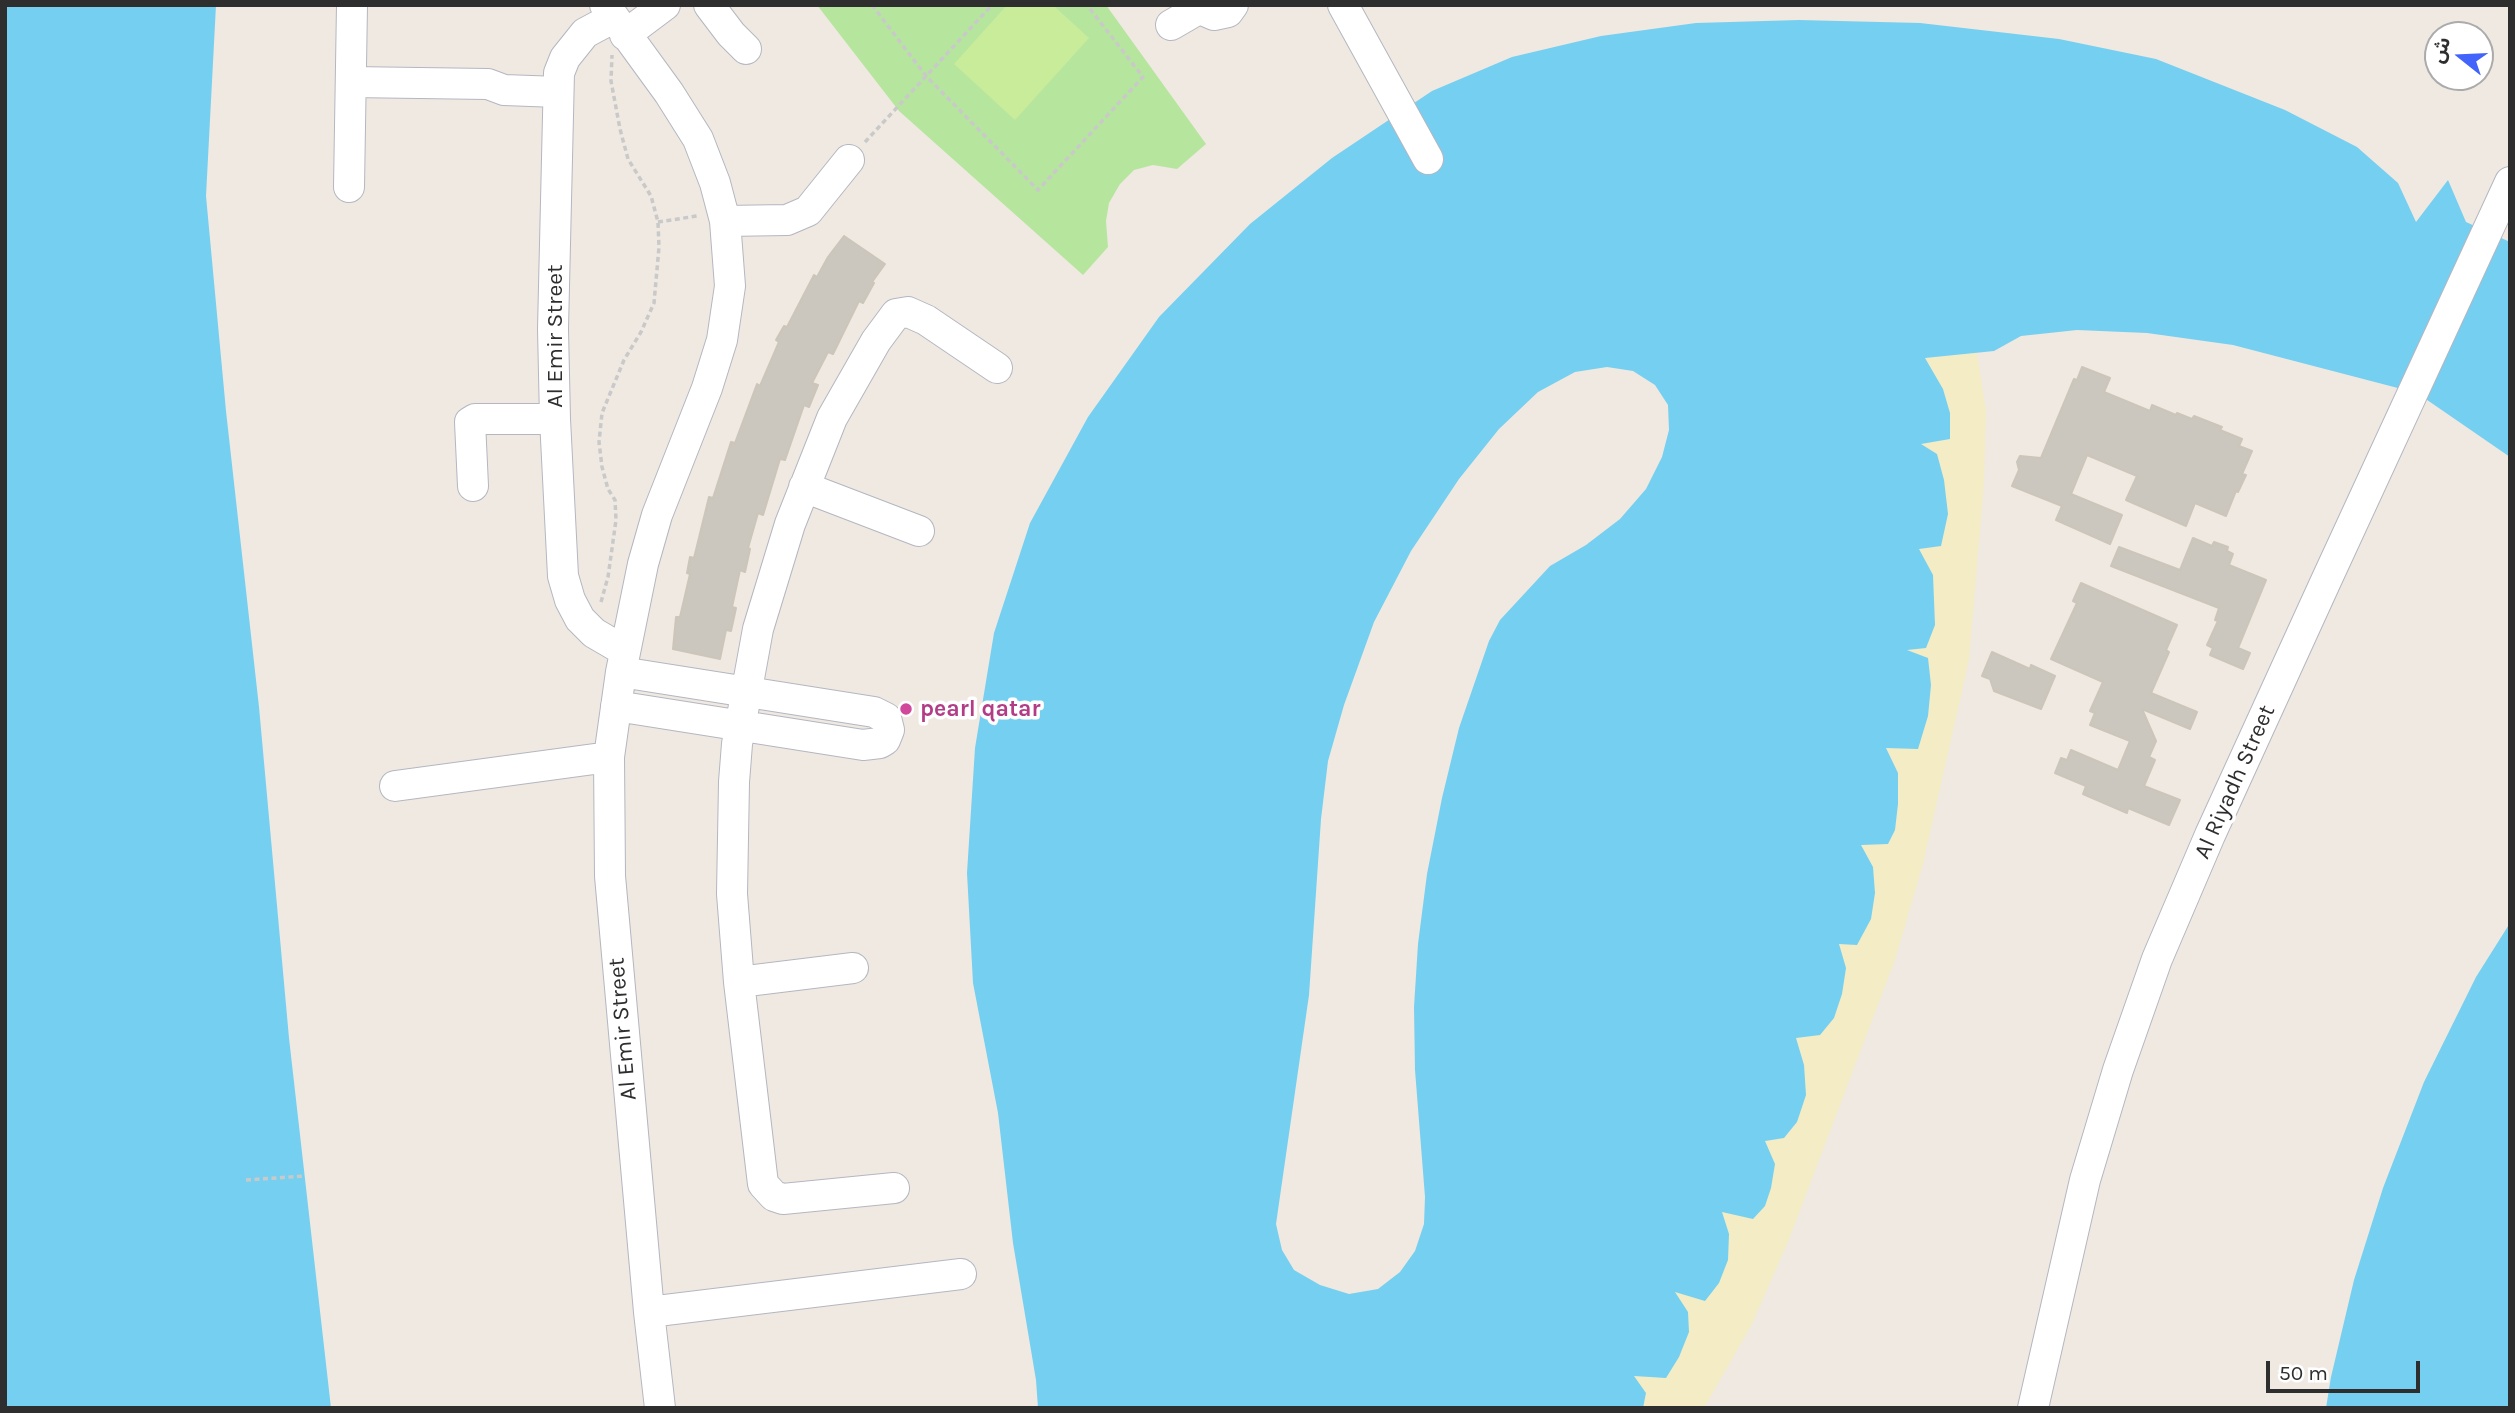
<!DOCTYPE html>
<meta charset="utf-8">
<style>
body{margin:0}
#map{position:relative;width:2515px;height:1413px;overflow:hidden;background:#efe9e1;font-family:Karla,"Noto Sans Arabic",sans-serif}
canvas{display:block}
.frame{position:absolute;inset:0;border:7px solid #2e2e2e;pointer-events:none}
.north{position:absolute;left:2424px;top:21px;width:70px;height:70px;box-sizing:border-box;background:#fff;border:2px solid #ababab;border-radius:50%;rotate:288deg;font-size:19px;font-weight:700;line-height:28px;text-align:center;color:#2e2e2e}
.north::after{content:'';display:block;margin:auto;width:24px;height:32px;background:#4264fb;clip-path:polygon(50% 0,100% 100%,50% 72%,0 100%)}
.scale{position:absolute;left:2266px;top:1361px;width:154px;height:32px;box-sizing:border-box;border:4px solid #2e2e2e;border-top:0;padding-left:9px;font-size:21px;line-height:24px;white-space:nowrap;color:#2e2e2e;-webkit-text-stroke:5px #fff;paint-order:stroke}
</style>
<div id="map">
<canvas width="2515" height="1413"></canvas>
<div class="frame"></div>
<div class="north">ش</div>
<div class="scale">50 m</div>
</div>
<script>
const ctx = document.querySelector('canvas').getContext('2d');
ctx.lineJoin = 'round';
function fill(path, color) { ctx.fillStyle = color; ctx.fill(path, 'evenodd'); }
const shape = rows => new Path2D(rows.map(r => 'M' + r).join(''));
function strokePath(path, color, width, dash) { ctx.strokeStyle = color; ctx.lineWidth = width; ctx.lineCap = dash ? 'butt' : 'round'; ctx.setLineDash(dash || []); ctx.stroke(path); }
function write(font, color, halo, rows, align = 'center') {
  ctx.font = font + ' Karla,sans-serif'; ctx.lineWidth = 7; ctx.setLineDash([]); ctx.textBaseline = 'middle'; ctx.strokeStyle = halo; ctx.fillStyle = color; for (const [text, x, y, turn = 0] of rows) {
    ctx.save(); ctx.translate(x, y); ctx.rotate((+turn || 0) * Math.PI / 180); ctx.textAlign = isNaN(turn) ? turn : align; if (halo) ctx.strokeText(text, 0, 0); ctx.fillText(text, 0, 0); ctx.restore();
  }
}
fill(shape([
 [817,5,1106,5,1206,144,1177,169,1153,165,1134,170,1120,184,1109,203,1106,221,1108,247,1083,275,899,111]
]), '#b6e59e');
fill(shape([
 [1977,353,1986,411,1984,482,1969,660,1923,864,1895,960,1788,1242,1751,1326,1704,1408,1643,1408,1646,1393,1633,1376,1666,1378,1674,1291,1765,1141,1785,1137,1797,1122,1804,1065,1796,1037,1839,943,1861,844,1888,844,1895,830,1898,804,1898,773,1886,748,1905,649,1919,548,1920,444,1950,439,1950,413,1943,389,1924,358]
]), '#f3ecc5');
fill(shape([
 [1007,5,1053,5,1089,38,1015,120,954,64]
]), '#c9ec9a');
fill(shape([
 [5,5,216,5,206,196,226,411,259,707,289,1038,331,1408,5,1408],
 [1799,20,1920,23,2059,39,2156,59,2285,110,2357,147,2398,183,2416,222,2448,180,2466,222,2510,242,2510,457,2417,393,2233,345,2147,333,2077,330,2021,336,1994,351,1925,358,1943,389,1950,413,1950,439,1921,444,1937,454,1944,480,1948,514,1941,546,1919,549,1933,575,1935,625,1926,648,1907,650,1928,658,1931,685,1928,716,1918,749,1886,748,1898,773,1898,804,1895,830,1888,844,1861,845,1873,867,1875,893,1871,919,1857,945,1839,944,1846,968,1842,994,1834,1018,1820,1035,1796,1038,1804,1065,1806,1095,1797,1122,1784,1138,1765,1141,1775,1164,1771,1188,1765,1206,1753,1219,1722,1212,1729,1234,1728,1260,1719,1283,1705,1301,1675,1292,1688,1312,1689,1332,1679,1357,1666,1378,1634,1376,1646,1393,1643,1408,1038,1408,1036,1380,1013,1243,998,1113,973,983,967,873,975,748,994,633,1030,523,1088,417,1159,317,1250,224,1332,158,1432,91,1512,57,1601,36,1696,23],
 [1607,367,1633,371,1655,385,1668,405,1669,430,1662,457,1646,489,1620,519,1586,545,1550,566,1500,620,1489,641,1459,728,1442,798,1427,874,1418,944,1414,1007,1415,1070,1425,1197,1424,1224,1415,1251,1400,1272,1378,1289,1349,1294,1320,1285,1294,1270,1282,1250,1276,1224,1309,995,1321,819,1328,761,1344,705,1374,622,1411,551,1459,479,1499,429,1538,392,1575,372],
 [2510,923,2510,1408,2326,1408,2331,1377,2354,1280,2383,1188,2424,1082,2476,977]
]), '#75cff0');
const building = shape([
 [844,236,885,264,872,282,874,283,863,303,859,301,833,354,828,352,812,383,818,385,809,407,804,405,785,460,780,459,763,515,758,513,748,548,750,549,745,572,740,570,732,607,736,608,731,631,726,630,720,659,673,649,676,617,680,617,690,574,687,573,690,557,694,558,709,497,713,498,731,442,735,443,757,384,760,386,779,342,776,340,784,326,787,327,814,275,817,277,828,257,844,236],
 [2082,367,2110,378,2104,392,2150,411,2152,405,2176,415,2177,413,2192,419,2194,416,2222,427,2220,430,2242,439,2239,446,2252,451,2242,474,2246,475,2238,492,2236,491,2226,516,2195,503,2186,526,2126,500,2137,476,2087,455,2071,494,2122,515,2110,544,2056,520,2062,506,2012,486,2019,470,2017,462,2020,456,2041,458,2074,379,2077,380,2082,367],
 [2193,538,2212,546,2214,542,2228,547,2227,551,2233,554,2229,565,2266,580,2238,648,2250,653,2243,669,2210,655,2213,648,2207,645,2218,621,2215,620,2219,608,2111,566,2119,547,2180,570,2193,538],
 [2081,583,2177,625,2166,650,2169,652,2151,693,2197,712,2190,729,2142,709,2156,741,2149,757,2155,760,2144,786,2180,800,2169,825,2128,808,2127,813,2083,794,2086,786,2055,773,2061,758,2067,760,2071,750,2118,770,2130,741,2090,725,2095,713,2090,711,2103,682,2051,659,2077,603,2073,601,2081,583],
 [1992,652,2030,669,2031,665,2055,676,2041,709,1994,691,1990,679,1982,676,1992,652]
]);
fill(building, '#cbc7bf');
strokePath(building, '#cbc5ba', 2);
const minor = shape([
 [605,5,669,93,698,139,715,183,725,221,730,286,722,340,707,388,657,515,643,564,621,672,609,757,610,876,649,1312,660,1408],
 [709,5,731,34,746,49],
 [1202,5,1207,12,1214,15,1228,12,1233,5],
 [1343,5,1428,159],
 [613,18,585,33,565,58,559,73,553,329,555,419,563,576,570,600,580,619,594,633,625,651],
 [1171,25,1202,7],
 [625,35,665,5],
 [351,82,488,84,504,90,558,92],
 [349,187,352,5],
 [725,221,787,220,808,211,849,160],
 [473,486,470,422,475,419,555,419],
 [804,487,919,531],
 [616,706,863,745,880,743,885,740,889,730,886,718,874,712,621,672],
 [395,786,609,757],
 [739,982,853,968],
 [894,1188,783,1199,774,1196,763,1184,739,982,732,894,734,782,737,744,758,629,790,524,832,418,876,341,896,314,908,312,926,320,997,368],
 [649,1312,961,1274],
 [2033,1408,2085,1180,2118,1070,2157,959,2210,835,2325,583,2510,182]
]);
strokePath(minor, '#b4b7c1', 32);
strokePath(shape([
 [872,5,926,76,1038,190,1143,77,1087,5],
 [865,142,992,5],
 [658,222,697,216],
 [601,602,608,577,616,520,615,500,608,489,602,467,599,442,602,413,624,360,641,332,654,303,659,247,658,222,651,196,628,159,620,129,611,81,612,55],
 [246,1180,305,1176]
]), '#c9c9c9', 3.5, [5, 3.5]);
strokePath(minor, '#fff', 30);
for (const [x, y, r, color] of [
 [906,709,7,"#d1479c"]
]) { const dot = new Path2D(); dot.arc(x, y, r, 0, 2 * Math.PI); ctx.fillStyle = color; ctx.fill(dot); strokePath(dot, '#fff', 2.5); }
write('23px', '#2e2e2e', '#fff', [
 ["Al Emir Street",555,336,-90],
 ["Al Riyadh Street",2235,782,-66],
 ["Al Emir Street",623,1029,-95]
]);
write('bold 23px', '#b23c85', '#fff', [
 ["pearl qatar",920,709]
], 'left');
</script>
